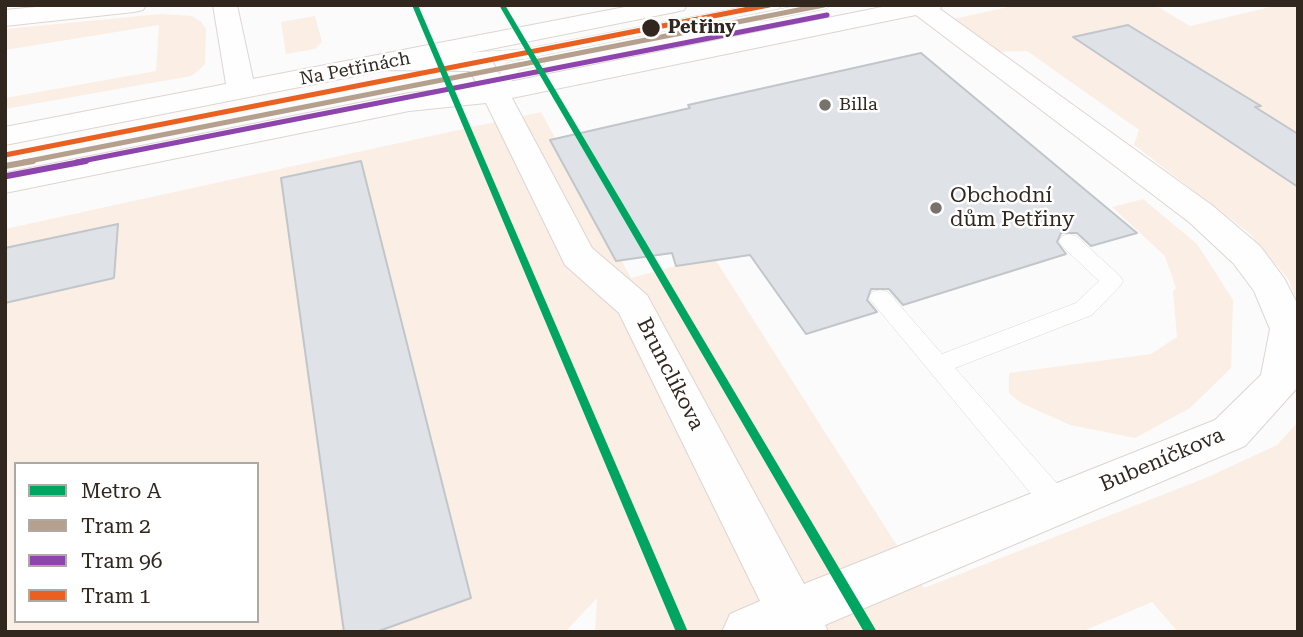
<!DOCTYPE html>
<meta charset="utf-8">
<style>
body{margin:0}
#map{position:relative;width:1303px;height:637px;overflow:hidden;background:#fbfbfb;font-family:"Roboto Serif",serif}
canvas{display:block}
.frame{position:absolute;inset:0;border:7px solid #31271f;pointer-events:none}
.legend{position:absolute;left:14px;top:462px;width:245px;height:161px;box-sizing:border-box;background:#fff;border:2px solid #ada9a5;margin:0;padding:9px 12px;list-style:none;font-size:21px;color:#31271f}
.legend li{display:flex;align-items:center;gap:14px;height:35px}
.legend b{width:35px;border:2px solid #ada9a5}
</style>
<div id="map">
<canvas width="1303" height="637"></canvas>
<div class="frame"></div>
<ul class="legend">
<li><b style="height:9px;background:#00a562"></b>Metro A</li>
<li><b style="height:9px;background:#b5a08e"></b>Tram 2</li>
<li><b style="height:9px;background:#8e44ad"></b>Tram 96</li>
<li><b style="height:9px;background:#e96020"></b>Tram 1</li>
</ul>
</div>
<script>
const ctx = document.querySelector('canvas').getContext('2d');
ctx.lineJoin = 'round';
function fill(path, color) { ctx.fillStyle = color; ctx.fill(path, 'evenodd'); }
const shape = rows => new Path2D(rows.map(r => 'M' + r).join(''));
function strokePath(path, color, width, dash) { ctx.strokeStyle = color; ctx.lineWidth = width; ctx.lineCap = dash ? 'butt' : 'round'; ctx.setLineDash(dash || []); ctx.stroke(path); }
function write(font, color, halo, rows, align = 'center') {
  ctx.font = font + ' "Roboto Serif",serif'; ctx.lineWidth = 5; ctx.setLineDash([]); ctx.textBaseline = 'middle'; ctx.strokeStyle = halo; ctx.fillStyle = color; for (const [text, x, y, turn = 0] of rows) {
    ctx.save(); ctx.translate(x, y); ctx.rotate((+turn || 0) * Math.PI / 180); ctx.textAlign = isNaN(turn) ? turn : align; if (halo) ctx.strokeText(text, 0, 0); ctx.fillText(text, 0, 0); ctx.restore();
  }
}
fill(shape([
 [1017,5,1155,5,1190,26,1279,5,1298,5,1298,134,1255,107,1260,105,1242,94,1236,96,1174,52,1159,43,1153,44,1123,26,1074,37,1298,187,1298,305,1289,280,1249,233,1134,145,1139,130,1027,51,992,52,949,20],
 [160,14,192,16,201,22,206,29,205,64,199,70,191,76,5,109,5,98,156,71,159,25,5,50,5,29],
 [315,16,322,42,315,49,286,54,281,22],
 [541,112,631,278,713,256,924,588,1208,477,1277,445,1298,422,1298,632,1178,632,1152,602,1081,632,595,632,597,598,565,632,376,632,471,598,361,161,281,178,344,632,5,632,5,303,114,278,118,224,5,249,5,229],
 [16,464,257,464,257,621,16,621],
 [1143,199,1197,244,1233,300,1231,368,1190,408,1135,438,1070,425,1021,403,1009,393,1009,373,1151,354,1177,337,1173,291,1176,288,1165,256,1112,207]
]), '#fbeee4');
const building = shape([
 [1128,25,1261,106,1255,107,1298,134,1298,187,1073,37,1128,25],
 [921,53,1137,233,1091,246,1077,233,1061,233,1057,242,1066,254,903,305,889,289,871,289,867,300,877,312,806,334,750,255,676,266,672,253,616,261,550,140,690,108,688,105,921,53],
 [361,161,471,598,376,632,344,632,281,178,361,161],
 [118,224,114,278,5,303,5,248,118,224]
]);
fill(building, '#dfe3e8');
strokePath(building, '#c1c6ca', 2);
const service = shape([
 [753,5,784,5,777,9,524,59,451,64,443,59,451,54,524,49,753,5],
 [800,5,832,5,825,9,762,21,755,17,757,14,800,5],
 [537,57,545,62,543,65,519,70,501,97,489,97,487,93,507,63,537,57],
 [1069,234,1076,236,1120,276,1123,281,1120,286,1092,315,955,368,1067,495,1071,504,1067,513,1057,516,1047,513,869,298,872,292,880,290,888,292,942,354,1076,303,1099,281,1062,246,1059,241,1062,236,1069,234]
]);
const minor = shape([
 [57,5,146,5,143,10,134,12,5,26,5,10,57,5],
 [213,5,237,5,253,79,635,5,687,5,684,10,675,12,461,55,490,57,504,83,892,5,942,5,940,9,1213,206,1260,246,1284,278,1298,305,1298,387,1245,446,825,625,828,632,722,632,730,614,760,601,619,313,565,265,486,103,409,111,5,193,5,173,409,93,478,86,470,71,386,70,5,145,5,127,226,84,213,5],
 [916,15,1189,222,1234,264,1254,291,1270,329,1261,375,1215,420,804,584,647,295,592,248,512,98,916,15]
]);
strokePath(service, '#dcd6d2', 1);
strokePath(minor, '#dcd6d2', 2);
fill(service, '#fefefe');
fill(minor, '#fefefe');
strokePath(shape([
 [24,162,824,5]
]), '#b5a08e', 5);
strokePath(shape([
 [5,166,33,161]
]), '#b5a08e', 6);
strokePath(shape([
 [77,162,827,15]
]), '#8e44ad', 5);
strokePath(shape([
 [7,176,86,161]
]), '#8e44ad', 6);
strokePath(shape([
 [5,155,769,5]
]), '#e96020', 5);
fill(shape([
 [412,5,418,5,688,632,676,632,412,5],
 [499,5,505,5,877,632,864,632,499,5]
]), '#00a562');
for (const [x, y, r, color] of [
 [651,28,10,"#31271f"],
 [825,105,7,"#78716c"],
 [936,208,7,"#78716c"]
]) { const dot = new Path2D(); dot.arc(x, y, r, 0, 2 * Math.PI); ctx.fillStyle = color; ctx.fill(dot); strokePath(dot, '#fff', 2.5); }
write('bold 18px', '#31271f', '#fff', [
 ["Petřiny",668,28]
], 'left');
write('18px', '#31271f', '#fff', [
 ["Na Petřinách",355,69,-11]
]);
write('18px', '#31271f', '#fff', [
 ["Billa",839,105]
], 'left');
write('21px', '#31271f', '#fff', [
 ["Obchodní",950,196],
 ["dům Petřiny",950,220]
], 'left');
write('21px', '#31271f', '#fff', [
 ["Brunclíkova",670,374,63],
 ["Bubeníčkova",1162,460,-23]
]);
</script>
